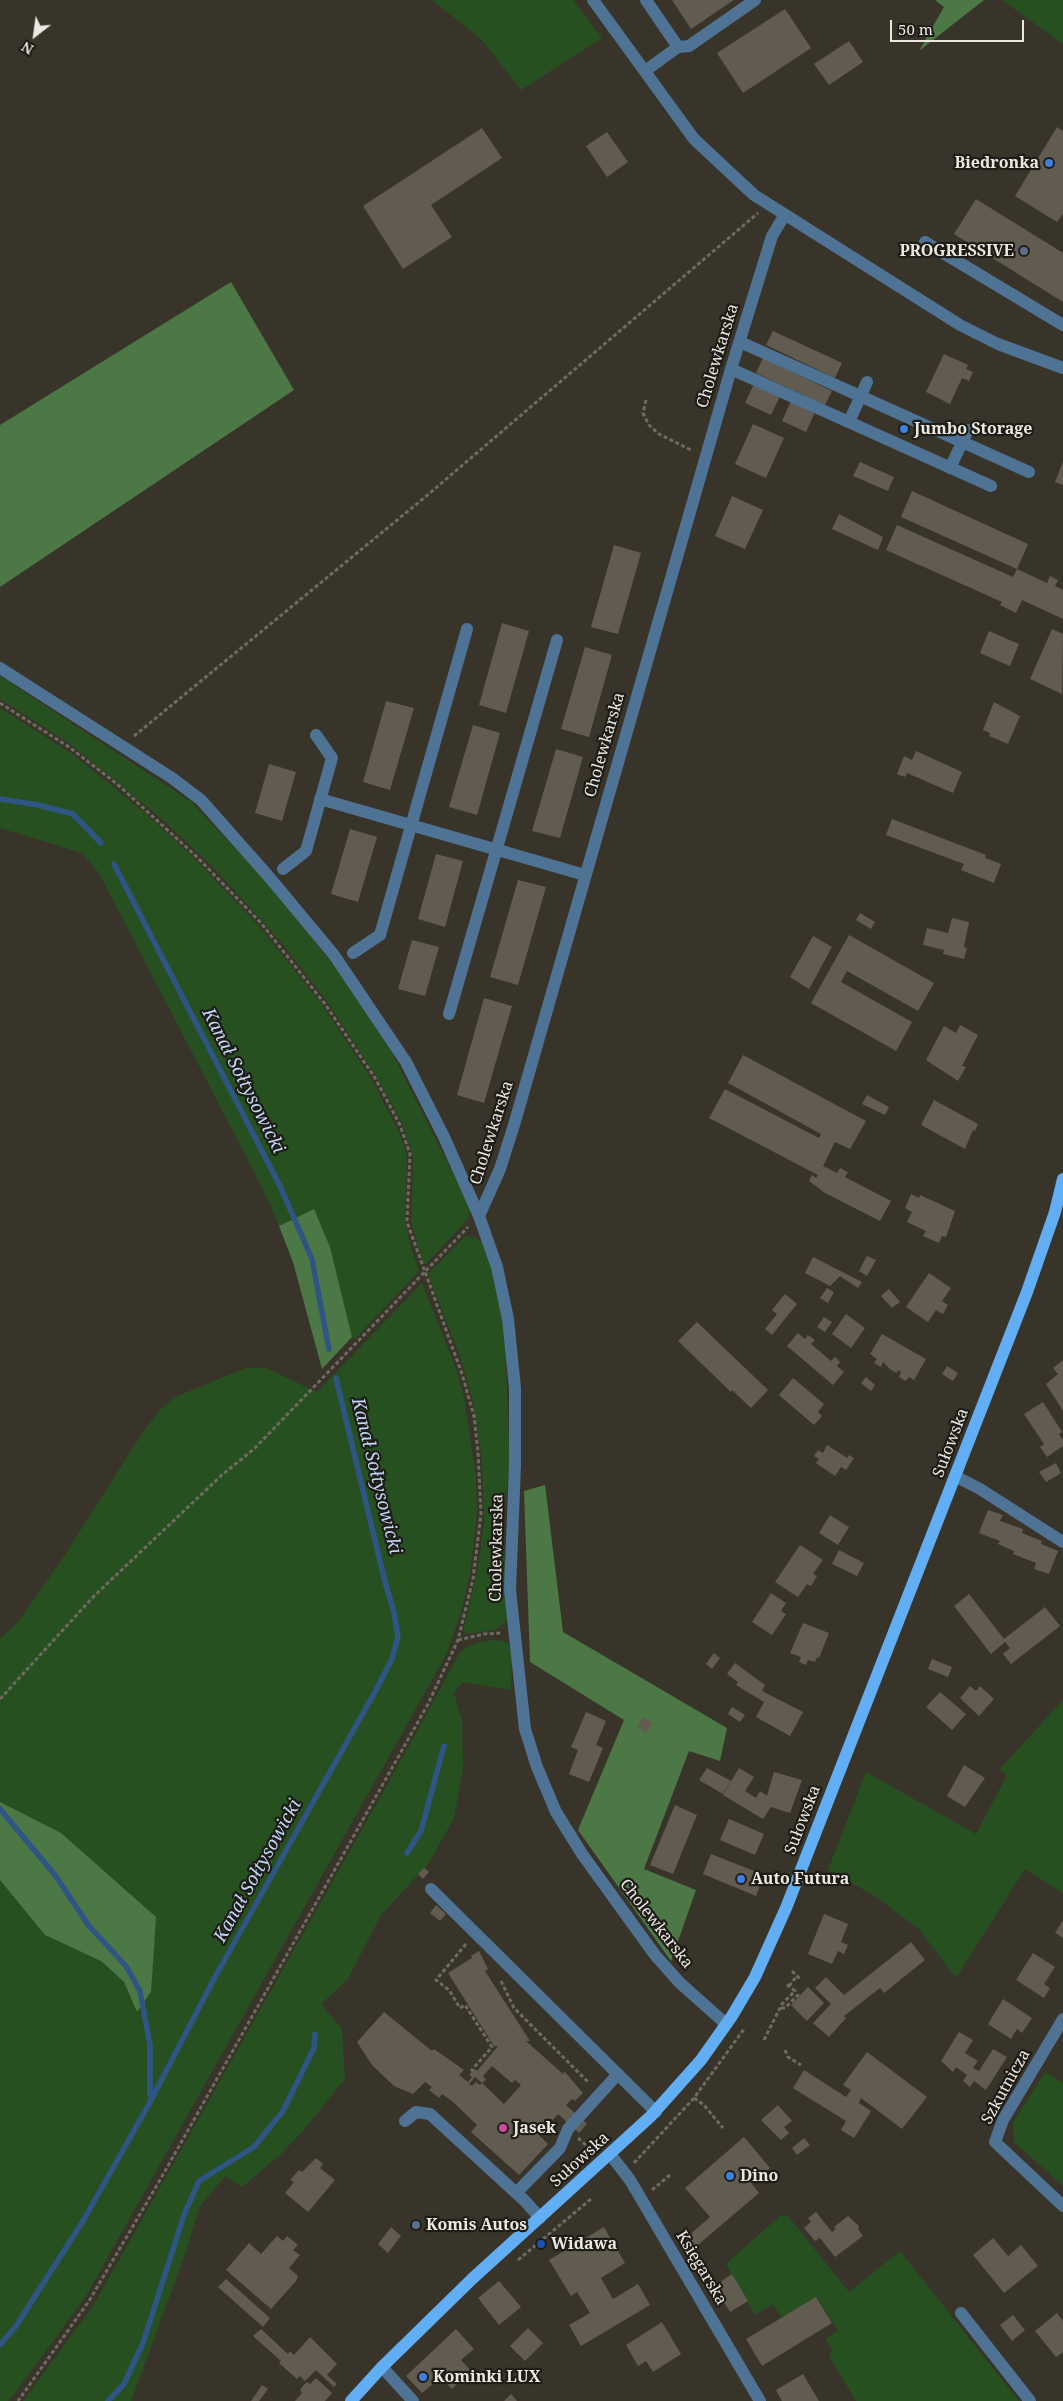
<!DOCTYPE html>
<meta charset="utf-8">
<style>
body{margin:0}
#map{position:relative;width:1063px;height:2401px;overflow:hidden;background:#393429;font-family:"Noto Serif",serif}
canvas{display:block}
.north{position:absolute;left:10px;top:10px;width:50px;height:50px;-webkit-text-stroke:4px #1e1c17;paint-order:stroke;rotate:210deg;font-size:14px;font-weight:700;line-height:20px;text-align:center;color:#ebe8e1}
.north::after{content:'';display:block;margin:auto;width:18px;height:22px;background:#ebe8e1;clip-path:polygon(50% 0,100% 100%,50% 72%,0 100%)}
.scale{position:absolute;left:890px;top:20px;width:134px;height:22px;box-sizing:border-box;border:2px solid #ebe8e1;border-top:0;padding-left:6px;font-size:15px;line-height:18px;white-space:nowrap;color:#ebe8e1;-webkit-text-stroke:4px #1e1c17;paint-order:stroke}
</style>
<div id="map">
<canvas width="1063" height="2401"></canvas>
<div class="north">N</div>
<div class="scale">50 m</div>
</div>
<script>
const ctx = document.querySelector('canvas').getContext('2d');
ctx.lineJoin = 'round';
function fill(path, color) { ctx.fillStyle = color; ctx.fill(path, 'evenodd'); }
const shape = rows => new Path2D(rows.map(r => 'M' + r).join(''));
function strokePath(path, color, width, dash) { ctx.strokeStyle = color; ctx.lineWidth = width; ctx.lineCap = dash ? 'butt' : 'round'; ctx.setLineDash(dash || []); ctx.stroke(path); }
function write(font, color, halo, rows, align = 'center') {
  ctx.font = font + ' "Noto Serif",serif'; ctx.lineWidth = 4.5; ctx.setLineDash([]); ctx.textBaseline = 'middle'; ctx.strokeStyle = halo; ctx.fillStyle = color; for (const [text, x, y, turn = 0] of rows) {
    ctx.save(); ctx.translate(x, y); ctx.rotate((+turn || 0) * Math.PI / 180); ctx.textAlign = isNaN(turn) ? turn : align; if (halo) ctx.strokeText(text, 0, 0); ctx.fillText(text, 0, 0); ctx.restore();
  }
}
fill(shape([
 [432,0,573,0,602,38,521,90,482,40],
 [1002,0,1063,0,1063,44],
 [0,676,190,801,265,879,342,976,381,1031,471,1209,468,1219,426,1264,423,1264,411,1222,413,1156,402,1123,376,1076,326,1000,280,941,212,866,165,822,70,744,0,699],
 [0,708,71,753,143,811,193,857,258,925,321,1003,370,1077,399,1132,407,1155,405,1220,409,1241,419,1271,355,1339,352,1337,330,1247,313,1209,279,1226,265,1193,99,873,82,853,0,828],
 [464,1237,475,1237,484,1244,493,1271,504,1324,510,1467,503,1519,507,1621,495,1630,466,1634,463,1631,477,1572,484,1523,482,1460,472,1398,460,1357,428,1274],
 [422,1283,455,1366,464,1397,476,1477,477,1514,470,1574,461,1613,446,1655,86,2296,15,2393,8,2401,0,2401,0,1880,45,1935,101,1961,124,1982,137,2012,151,1992,26,1817,0,1802,0,1639,18,1622,63,1558,143,1432,161,1409,175,1397,246,1368,266,1368,317,1392],
 [494,1640,504,1641,509,1644,512,1653,511,1690,463,1682,454,1693,462,1721,463,1768,454,1818,429,1863,381,1915,348,1979,321,2004,342,2029,345,2079,302,2132,280,2155,242,2187,225,2176,199,2208,186,2252,131,2401,23,2401,93,2306,405,1753,460,1652,467,1647,479,1642],
 [1063,1700,1063,1893,1025,1869,956,1978,919,1929,873,1895,828,1870,866,1772,976,1834,1007,1775,999,1770],
 [1045,2072,1063,2083,1063,2186,1014,2142,1013,2122],
 [781,2215,788,2216,849,2292,900,2251,1019,2401,856,2401,829,2356,832,2349,825,2339,838,2331,817,2297,782,2318,773,2304,755,2315,726,2264]
]), '#275021');
fill(shape([
 [935,0,984,0,919,51,944,7],
 [231,282,294,390,0,587,0,425],
 [314,1209,330,1247,352,1337,322,1369,293,1262,279,1226],
 [545,1485,563,1632,727,1728,720,1761,689,1751,644,1869,696,1890,671,1961,578,1830,624,1720,530,1662,524,1491],
 [0,1802,61,1833,156,1917,151,1992,137,2012,124,1982,101,1961,45,1935,0,1880]
]), '#4c7845');
strokePath(shape([
 [0,799,38,805,73,814,101,843],
 [114,864,280,1186,312,1259,329,1349],
 [0,1809,55,1875,89,1926,126,1966,140,1991,150,2045,150,2095],
 [407,1853,421,1831,444,1746],
 [0,2345,16,2326,83,2221,149,2104,215,1977,376,1690,392,1659,398,1637,394,1612,385,1582,336,1378],
 [108,2401,124,2384,143,2343,184,2215,199,2181,254,2147,283,2111,314,2048,315,2034]
]), '#2f5585', 5.5);
fill(shape([
 [672,0,734,0,691,29],
 [785,9,811,48,743,93,717,53],
 [849,41,863,62,829,85,814,64],
 [1057,127,1063,131,1063,214,1057,222,1015,196],
 [482,128,502,158,431,205,452,237,403,269,363,206],
 [607,132,628,162,607,177,586,146],
 [976,199,1063,253,1063,302,954,234],
 [773,331,842,363,835,378,766,345],
 [944,354,968,365,966,369,973,372,969,381,962,378,950,404,926,392],
 [763,358,832,391,825,405,756,373],
 [754,384,780,396,771,415,745,403],
 [791,401,815,412,806,432,782,421],
 [753,424,784,438,766,478,735,464],
 [860,462,894,477,888,491,853,476],
 [1063,462,1063,485,1055,482],
 [912,491,1028,544,1017,569,1047,583,1050,576,1058,580,1055,586,1063,590,1063,619,1022,600,1016,613,1000,605,1002,602,886,550,897,525,1013,577,1017,569,901,517],
 [732,496,763,510,745,549,715,536],
 [839,514,883,537,878,550,832,529],
 [614,545,641,553,618,634,591,627],
 [502,623,529,631,506,713,479,705],
 [1052,629,1063,634,1062,694,1030,679],
 [989,631,1019,644,1010,666,980,653],
 [585,647,612,655,589,737,561,729],
 [386,701,414,708,390,790,363,782],
 [994,702,1020,716,1008,744,989,736,990,733,983,730],
 [473,725,500,733,477,815,449,807],
 [556,749,583,757,560,838,532,831],
 [916,751,962,772,953,793,907,773,905,777,897,774,904,756,912,760],
 [269,764,296,772,282,821,255,813],
 [892,819,986,855,985,858,1001,864,994,883,961,870,964,864,886,835],
 [350,829,377,837,358,902,331,894],
 [436,854,463,861,445,927,418,919],
 [518,880,546,887,518,985,490,977],
 [860,913,875,922,871,929,856,920],
 [952,918,969,922,964,947,967,948,964,959,943,954,944,950,923,945,927,928,948,933],
 [849,935,934,983,918,1011,847,971,841,982,912,1022,896,1051,811,1003],
 [813,936,832,947,809,989,790,977],
 [412,940,439,947,425,996,398,989],
 [484,998,512,1006,484,1103,457,1095],
 [960,1025,978,1035,962,1066,966,1067,958,1081,926,1060,944,1026,956,1033],
 [743,1055,866,1121,850,1149,835,1142,823,1166,837,1173,840,1168,848,1172,845,1177,891,1201,880,1221,825,1193,809,1181,812,1175,816,1178,818,1175,709,1118,725,1089,819,1138,821,1134,728,1083],
 [867,1095,889,1107,885,1115,862,1104],
 [934,1100,978,1124,975,1131,973,1130,965,1149,921,1125],
 [911,1194,919,1198,920,1195,955,1211,946,1237,942,1236,939,1243,923,1236,926,1231,907,1222,912,1212,905,1208],
 [867,1256,876,1260,867,1276,859,1271],
 [813,1257,862,1282,858,1288,840,1276,830,1286,805,1273],
 [929,1273,951,1288,942,1301,948,1305,943,1314,936,1310,928,1322,906,1307],
 [827,1288,834,1292,828,1303,820,1298],
 [889,1289,900,1302,892,1308,881,1296],
 [785,1294,797,1304,772,1335,765,1329,777,1314,772,1310],
 [846,1314,865,1328,851,1348,832,1334],
 [824,1317,832,1322,825,1332,817,1327],
 [697,1322,768,1390,751,1408,732,1390,731,1392,678,1341],
 [798,1333,805,1339,808,1335,815,1340,811,1344,831,1361,835,1357,840,1362,837,1366,844,1372,833,1385,787,1346],
 [882,1334,926,1359,914,1380,909,1377,906,1381,899,1377,901,1372,898,1370,897,1373,891,1370,883,1362,881,1367,874,1363,877,1359,870,1354],
 [1063,1360,1063,1411,1046,1384,1058,1374,1053,1368],
 [947,1366,958,1373,953,1381,942,1374],
 [866,1377,875,1385,871,1391,861,1383],
 [793,1378,824,1404,818,1412,822,1416,814,1425,779,1395],
 [1043,1402,1062,1432,1059,1434,1063,1440,1063,1446,1047,1457,1040,1447,1044,1444,1024,1414],
 [827,1445,847,1458,849,1455,854,1458,846,1470,841,1467,835,1476,816,1463,819,1459,814,1456,818,1450,823,1453],
 [1056,1463,1061,1473,1046,1482,1039,1472],
 [988,1510,1003,1515,1000,1521,1023,1529,1022,1533,1042,1541,1041,1544,1058,1551,1049,1574,1034,1569,1036,1563,1013,1554,1014,1551,998,1544,1000,1541,979,1533],
 [830,1515,849,1527,838,1545,819,1533],
 [800,1545,823,1560,813,1574,817,1576,811,1586,807,1584,798,1597,775,1582],
 [839,1550,864,1563,857,1576,832,1564],
 [771,1593,786,1603,781,1611,786,1614,772,1635,752,1622],
 [969,1594,1004,1639,1045,1607,1060,1626,1011,1664,1003,1654,1010,1648,1005,1642,991,1654,954,1606],
 [803,1623,829,1633,819,1658,817,1657,815,1662,808,1660,806,1665,799,1662,801,1657,790,1653],
 [714,1653,720,1658,712,1669,706,1664],
 [932,1659,952,1667,948,1677,928,1669],
 [735,1663,765,1685,762,1691,803,1712,790,1736,756,1717,764,1702,736,1685,738,1682,727,1674],
 [970,1686,976,1691,980,1686,994,1699,979,1716,960,1698],
 [940,1692,966,1714,952,1730,926,1707],
 [732,1707,745,1715,740,1722,728,1714],
 [586,1712,606,1721,596,1745,603,1748,589,1782,569,1774,578,1750,571,1747],
 [643,1717,653,1723,646,1733,637,1726],
 [964,1765,985,1778,965,1807,947,1796],
 [707,1768,731,1781,723,1794,699,1780],
 [739,1768,754,1777,745,1791,756,1798,760,1791,767,1796,774,1772,802,1780,790,1813,771,1807,763,1819,723,1795],
 [675,1805,697,1815,673,1874,650,1865],
 [729,1819,764,1834,755,1855,720,1840],
 [711,1854,764,1875,756,1896,703,1874],
 [424,1868,429,1872,423,1879,418,1874],
 [436,1905,446,1914,440,1921,430,1913],
 [824,1914,848,1924,841,1942,848,1945,844,1954,838,1951,832,1964,808,1954],
 [1063,1920,1063,1938,1055,1933],
 [911,1942,925,1960,884,1993,880,1988,844,2016,846,2018,829,2037,813,2023,831,2004,815,1988,826,1977,844,1995],
 [479,1951,488,1969,485,1971,530,2041,526,2041,563,2074,564,2071,583,2093,575,2101,572,2099,566,2105,587,2124,579,2133,558,2114,539,2135,548,2144,519,2175,471,2132,477,2125,453,2102,442,2094,439,2098,429,2090,432,2087,425,2082,413,2094,394,2086,372,2065,357,2042,384,2012,432,2051,434,2049,464,2070,459,2075,468,2082,472,2077,469,2075,474,2069,477,2071,498,2046,494,2046,448,1973,472,1958,471,1956],
 [492,2066,512,2083,515,2080,521,2085,504,2104,482,2083,486,2080,483,2076],
 [475,2077,482,2083,480,2085,476,2082,472,2086,469,2084],
 [1033,1953,1055,1967,1044,1984,1050,1988,1044,1998,1016,1980],
 [808,1987,824,2003,807,2021,791,2005],
 [1003,1999,1032,2018,1022,2033,1017,2029,1011,2039,988,2024],
 [959,2032,973,2040,965,2053,978,2061,973,2068,979,2071,993,2049,1007,2057,986,2090,974,2081,970,2087,963,2081,967,2075,956,2067,953,2072,941,2061],
 [867,2052,927,2097,902,2129,861,2098,859,2103,871,2111,854,2138,841,2130,846,2121,793,2088,804,2070,846,2097,851,2090,843,2085],
 [778,2105,792,2121,784,2127,789,2133,781,2140,761,2120],
 [744,2137,770,2168,752,2184,759,2193,692,2250,685,2239,710,2217,685,2188],
 [804,2138,810,2145,797,2155,792,2148],
 [316,2158,323,2164,320,2168,335,2180,308,2212,285,2193,294,2182,290,2180,299,2170,302,2172],
 [816,2212,832,2232,836,2229,834,2227,848,2216,859,2226,858,2229,863,2236,835,2257,820,2238,815,2241,804,2228,811,2222,808,2218],
 [391,2227,401,2236,388,2253,378,2244],
 [604,2227,613,2243,610,2244,613,2250,616,2248,625,2263,601,2278,613,2299,638,2284,650,2305,581,2346,569,2325,590,2313,577,2292,571,2296,549,2260],
 [277,2236,283,2241,287,2236,298,2245,293,2250,300,2255,289,2268,298,2276,296,2281,271,2309,226,2270,249,2243,261,2254],
 [993,2238,1008,2256,1021,2245,1038,2266,1004,2293,973,2255],
 [732,2274,748,2301,730,2312,714,2286],
 [226,2279,270,2318,263,2327,218,2287],
 [499,2281,521,2307,499,2325,478,2298],
 [816,2297,832,2323,762,2366,746,2339],
 [1057,2313,1063,2321,1063,2352,1056,2357,1035,2331],
 [1013,2315,1025,2330,1012,2341,1000,2325],
 [662,2322,681,2354,653,2372,646,2361,638,2366,626,2345],
 [528,2328,543,2343,525,2361,510,2346],
 [261,2329,288,2354,290,2351,294,2355,310,2337,337,2364,327,2375,337,2384,334,2387,316,2370,305,2381,300,2376,297,2379,279,2363,281,2361,253,2336],
 [456,2329,474,2349,461,2360,471,2371,452,2389,441,2377,422,2393,406,2376],
 [803,2374,819,2401,782,2401,776,2390],
 [316,2378,332,2393,325,2401,295,2401,302,2393,300,2390,303,2386,307,2382,310,2384],
 [262,2385,268,2389,259,2401,251,2401],
 [511,2394,517,2401,504,2401]
]), '#625c50');
strokePath(shape([
 [646,400,643,413,649,425,659,434,693,451],
 [0,703,69,747,117,784,196,856,261,923,325,1004,375,1078,400,1125,410,1154,407,1222,462,1374,474,1416,478,1452,481,1514,473,1579,458,1640,428,1704,160,2180,89,2301,18,2401],
 [134,736,424,498,758,213],
 [458,1640,484,1634,501,1633],
 [0,1699,94,1596,223,1474,254,1449,468,1227],
 [466,1944,436,1980,449,1990,460,2008,465,2005,492,2047,471,2071],
 [792,1971,801,1980],
 [501,1981,514,2008,589,2083],
 [789,1986,797,1976],
 [781,2008,785,2008,799,1994],
 [764,2040,782,2004,795,1991,785,1983],
 [785,2050,788,2057,801,2065],
 [694,2098,704,2105,723,2128],
 [578,2138,589,2148],
 [634,2163,694,2098,744,2029],
 [652,2190,670,2175],
 [518,2260,591,2199]
]), '#6f6b61', 3, [4, 2.5]);
strokePath(shape([
 [593,0,694,139,754,195,960,325,998,344,1063,368],
 [678,47,689,46,755,0],
 [645,71,678,47,646,0],
 [925,242,1063,325],
 [740,342,1029,472],
 [731,369,991,486],
 [849,422,867,382],
 [950,468,968,430],
 [0,668,172,778,201,800,270,878,334,955,406,1062,444,1137,479,1216,497,1267,508,1319,515,1388,515,1465,510,1590,525,1729,537,1767,556,1812,582,1854,655,1955,680,1983,726,2024],
 [320,799,585,875],
 [283,869,306,851,332,758,316,735],
 [353,953,380,935,467,629],
 [449,1014,557,640],
 [479,1216,500,1169,514,1125,731,369,772,236,784,216],
 [955,1476,980,1489,1063,1542],
 [431,1889,656,2112],
 [1063,2019,1003,2120,995,2142,1063,2206],
 [405,2121,416,2112,430,2114,525,2201,540,2218],
 [610,2154,630,2180,760,2401],
 [516,2193,560,2148,568,2129,618,2074],
 [961,2313,1030,2401],
 [382,2367,413,2401]
]), '#4e7395', 12);
strokePath(shape([
 [351,2401,382,2367,472,2279,651,2116,701,2060,732,2016,755,1977,786,1908,1027,1292,1055,1212,1063,1179]
]), '#61aef4', 12);
for (const [x, y, r, color] of [
 [1049,163,5,"#3f7fe0"],
 [1024,251,5,"#5c6f8a"],
 [904,429,5,"#3f7fe0"],
 [741,1879,5,"#3f7fe0"],
 [503,2128,5,"#d1479c"],
 [730,2176,5,"#3f7fe0"],
 [416,2225,5,"#5c6f8a"],
 [541,2244,5,"#1a4fb4"],
 [423,2377,5,"#3f7fe0"]
]) { const dot = new Path2D(); dot.arc(x, y, r, 0, 2 * Math.PI); ctx.fillStyle = color; ctx.fill(dot); strokePath(dot, '#1e1c17', 2); }
write('bold 16px', '#ebe8e1', '#1e1c17', [
 ["Biedronka",1039,163,"right"],
 ["PROGRESSIVE",1014,251,"right"],
 ["Jumbo Storage",914,429],
 ["Auto Futura",751,1879],
 ["Jasek",513,2128],
 ["Dino",740,2176],
 ["Komis Autos",426,2225],
 ["Widawa",551,2244],
 ["Kominki LUX",433,2377]
], 'left');
write('16px', '#ebe8e1', '#1e1c17', [
 ["Cholewkarska",718,356,-73],
 ["Cholewkarska",605,745,-74],
 ["Cholewkarska",492,1133,-72],
 ["Sułowska",951,1443,-69],
 ["Cholewkarska",497,1548,-89],
 ["Sułowska",803,1820,-69],
 ["Cholewkarska",656,1924,52],
 ["Szkutnicza",1006,2087,-61],
 ["Sułowska",580,2160,-42],
 ["Księgarska",701,2268,59]
]);
write('italic 18px', '#c1d7f5', '#1e1c17', [
 ["Kanał Sołtysowicki",243,1081,63],
 ["Kanał Sołtysowicki",376,1476,76],
 ["Kanał Sołtysowicki",258,1871,-61]
]);
</script>
